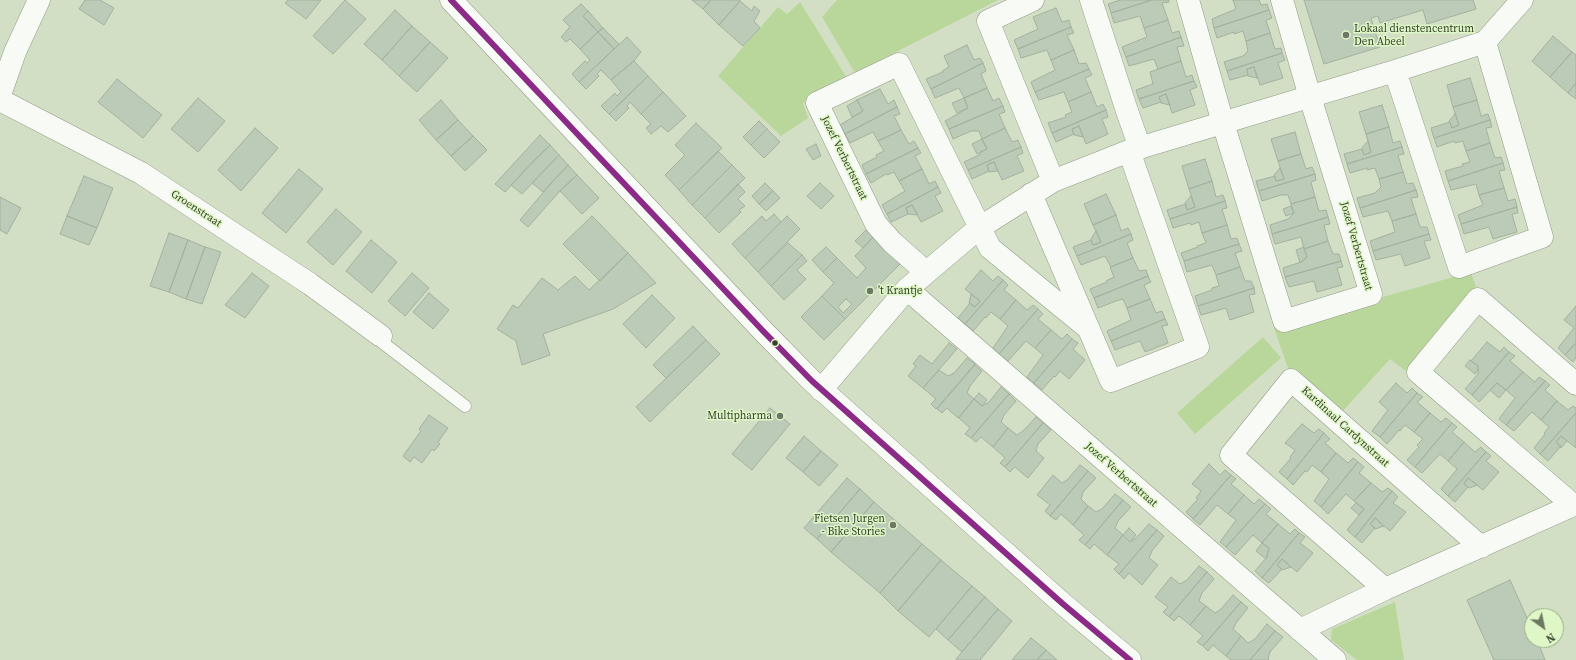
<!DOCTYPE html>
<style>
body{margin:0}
#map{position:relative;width:1576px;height:660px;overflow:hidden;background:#d2dfc4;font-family:"Source Serif 4",serif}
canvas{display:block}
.north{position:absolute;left:1524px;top:608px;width:40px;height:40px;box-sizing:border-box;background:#dff7c6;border:1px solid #9cae89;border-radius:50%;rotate:147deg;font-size:11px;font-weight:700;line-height:16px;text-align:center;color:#37402d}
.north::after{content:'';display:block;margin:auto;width:14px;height:18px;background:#6d7862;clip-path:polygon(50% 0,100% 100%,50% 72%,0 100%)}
</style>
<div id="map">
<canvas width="1576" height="660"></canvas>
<div class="north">N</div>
</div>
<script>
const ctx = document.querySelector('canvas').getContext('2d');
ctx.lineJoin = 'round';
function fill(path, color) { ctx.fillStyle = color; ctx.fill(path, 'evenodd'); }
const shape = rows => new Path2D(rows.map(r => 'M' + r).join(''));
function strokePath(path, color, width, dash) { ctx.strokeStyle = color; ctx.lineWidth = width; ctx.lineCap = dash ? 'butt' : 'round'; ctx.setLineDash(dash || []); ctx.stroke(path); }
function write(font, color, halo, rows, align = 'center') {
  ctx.font = font + ' "Source Serif 4",serif'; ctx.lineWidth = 3; ctx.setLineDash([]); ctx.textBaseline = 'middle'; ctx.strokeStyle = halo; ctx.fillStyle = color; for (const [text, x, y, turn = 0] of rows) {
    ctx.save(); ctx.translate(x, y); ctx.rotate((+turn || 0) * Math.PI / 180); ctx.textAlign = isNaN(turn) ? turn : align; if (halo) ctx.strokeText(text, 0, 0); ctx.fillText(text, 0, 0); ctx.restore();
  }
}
fill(shape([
 [837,0,998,0,855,73,822,17],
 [800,2,847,78,803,103,808,118,781,136,718,76,778,7,787,14],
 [1471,272,1476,287,1407,372,1390,359,1341,413,1289,371,1274,328],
 [1263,337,1281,358,1195,434,1177,413],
 [1395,602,1404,660,1357,660,1331,640,1332,629]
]), '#bad79b');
const building = shape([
 [85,0,100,0,114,8,104,25,79,9,85,0],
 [288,0,321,0,306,19,285,3,288,0],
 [345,0,366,19,333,54,313,36,345,0],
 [692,0,711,0,703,9,692,0],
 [711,0,739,0,740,1,719,25,703,9,711,0],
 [1120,0,1152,0,1111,13,1108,4,1120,0],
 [1152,0,1169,0,1169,2,1162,3,1168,20,1144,28,1140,16,1114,23,1111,13,1152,0],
 [1233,0,1259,0,1261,5,1267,4,1269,10,1214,28,1212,19,1236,9,1233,0],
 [1304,0,1473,0,1476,9,1427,24,1423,10,1380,23,1378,16,1371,18,1380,47,1324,64,1304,0],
 [740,1,752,11,754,6,760,11,754,21,760,28,743,46,719,25,740,1],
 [581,4,588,11,583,16,598,32,580,49,570,39,566,42,561,37,570,27,563,20,581,4],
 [1056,8,1062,22,1069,20,1071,27,1018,49,1014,40,1038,29,1033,17,1056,8],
 [395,10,412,26,382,60,364,44,395,10],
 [1269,10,1272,18,1266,20,1270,33,1246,41,1243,31,1234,34,1234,32,1217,38,1214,28,1269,10],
 [588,11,603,28,598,32,583,16,588,11],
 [1168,20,1172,33,1179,31,1181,37,1126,57,1122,47,1147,37,1144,28,1168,20],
 [412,26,430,42,399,76,382,60,412,26],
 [1071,27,1074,33,1067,35,1074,50,1051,60,1047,50,1021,58,1018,49,1071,27],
 [603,28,619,44,614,49,598,32,603,28],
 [598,32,614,49,579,82,572,74,585,61,587,63,590,60,580,49,598,32],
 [1270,33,1275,49,1281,48,1282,53,1227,71,1224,62,1243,56,1248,51,1246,41,1270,33],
 [1553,36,1572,52,1550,77,1532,61,1553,36],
 [627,37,641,52,634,61,611,80,601,70,597,74,599,76,586,89,579,82,627,37],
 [1181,37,1184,46,1177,47,1181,61,1158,69,1154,59,1129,66,1126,57,1181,37],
 [430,42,448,58,417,92,399,76,430,42],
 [967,45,974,60,980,58,983,63,931,89,926,79,943,72,942,71,949,67,944,56,967,45],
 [1074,50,1079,64,1086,63,1089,69,1035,92,1031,82,1055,70,1051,60,1074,50],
 [1572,52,1576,55,1576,83,1568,93,1550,77,1572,52],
 [1282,53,1285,60,1278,63,1283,78,1260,85,1254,67,1247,69,1248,75,1230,80,1227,71,1282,53],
 [634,61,648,76,609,114,601,106,615,93,617,96,621,92,611,80,634,61],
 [1181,61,1186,77,1192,75,1194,81,1139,99,1136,90,1153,84,1150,72,1181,61],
 [983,63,986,71,981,74,987,88,964,98,959,88,935,98,931,89,983,63],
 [1254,67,1257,78,1248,76,1247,69,1254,67],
 [1089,69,1092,75,1085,78,1091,92,1068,102,1064,92,1039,100,1035,92,1089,69],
 [648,76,663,92,641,114,630,102,627,106,629,108,616,121,609,114,648,76],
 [1470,78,1477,100,1453,107,1447,85,1470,78],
 [117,79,162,115,143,138,98,102,117,79],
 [1194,81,1197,87,1190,90,1195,105,1172,113,1166,94,1159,97,1161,102,1143,108,1139,99,1194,81],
 [1576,83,1576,99,1568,93,1576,83],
 [987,88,993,101,999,98,1003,106,949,129,945,121,968,108,964,98,987,88],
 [880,89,888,104,894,100,897,107,845,134,840,125,863,111,857,100,880,89],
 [663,92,686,116,668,132,661,126,651,134,646,128,651,124,641,114,663,92],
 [1091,92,1097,107,1103,104,1106,110,1052,133,1048,123,1066,117,1065,115,1072,112,1068,102,1091,92],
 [1166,94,1170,105,1161,103,1159,97,1166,94],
 [198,98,225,121,198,152,171,129,198,98],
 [964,98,968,108,957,113,952,103,964,98],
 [441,100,458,120,436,140,419,120,441,100],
 [857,100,863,111,852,117,847,106,857,100],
 [1477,100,1481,116,1488,114,1490,120,1434,138,1431,128,1450,122,1452,128,1459,125,1453,107,1477,100],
 [1382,105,1389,127,1366,134,1359,112,1382,105],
 [1003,106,1005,112,999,114,1005,128,982,139,979,131,971,131,953,139,949,129,1003,106],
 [897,107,900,114,894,116,901,130,878,141,873,132,850,143,845,134,897,107],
 [1106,110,1108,117,1102,119,1108,134,1086,144,1079,126,1072,129,1074,134,1056,142,1052,133,1106,110],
 [1455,114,1459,125,1452,128,1449,121,1455,114],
 [458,120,473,136,451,156,436,140,458,120],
 [1490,120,1492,127,1486,128,1490,143,1466,151,1463,141,1455,143,1454,141,1437,147,1434,138,1490,120],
 [759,121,767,129,751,145,743,137,759,121],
 [696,123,722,148,679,190,665,175,685,155,675,145,696,123],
 [1079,126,1083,137,1074,135,1072,129,1079,126],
 [1389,127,1393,143,1400,141,1402,147,1347,164,1344,154,1362,149,1364,155,1371,152,1366,134,1389,127],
 [255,128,278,148,241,191,218,170,255,128],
 [1005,128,1012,142,1018,140,1021,147,968,170,964,162,981,154,980,152,987,149,982,139,1005,128],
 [767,129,780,142,764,158,751,145,767,129],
 [901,130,909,144,914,141,918,148,866,174,862,165,877,157,876,155,884,151,878,141,901,130],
 [1295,132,1301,154,1278,161,1271,139,1295,132],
 [540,135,550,145,533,161,505,192,495,184,540,135],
 [473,136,487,150,465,171,451,156,473,136],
 [982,139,987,149,977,154,972,144,982,139],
 [1368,141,1371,152,1364,155,1362,148,1368,141],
 [1490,143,1495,158,1501,157,1503,163,1448,181,1445,171,1463,166,1462,164,1470,162,1466,151,1490,143],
 [816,144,821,156,813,160,806,149,816,144],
 [550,145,559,155,522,194,511,185,550,145],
 [1021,147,1023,153,1017,156,1024,171,1002,180,994,162,987,165,989,171,972,179,968,170,1021,147],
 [1402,147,1404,154,1398,155,1403,172,1379,179,1375,168,1367,170,1367,168,1350,173,1347,164,1402,147],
 [918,148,921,153,915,156,922,169,899,181,894,172,887,175,886,174,871,183,866,174,918,148],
 [718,151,732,165,692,205,679,190,718,151],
 [1301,154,1306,169,1312,167,1315,174,1259,191,1256,181,1275,176,1276,181,1284,179,1278,161,1301,154],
 [559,155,568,165,543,192,532,183,559,155],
 [1205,159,1212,181,1189,189,1182,166,1205,159],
 [994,162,998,171,989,172,987,165,994,162],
 [1503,163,1505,170,1499,171,1504,188,1479,195,1476,184,1451,190,1448,181,1503,163],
 [568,165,577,175,560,191,528,227,520,220,552,182,568,165],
 [732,165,745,178,705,218,692,205,732,165],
 [1280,168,1284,179,1276,181,1274,175,1280,168],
 [299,169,323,189,286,233,262,213,299,169],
 [922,169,929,184,935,181,938,187,887,214,882,205,905,191,899,181,922,169],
 [1403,172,1407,184,1413,183,1416,190,1360,208,1357,198,1375,193,1381,187,1379,179,1403,172],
 [1315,174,1316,180,1311,182,1315,197,1291,204,1288,195,1281,195,1262,201,1259,191,1315,174],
 [577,175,599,198,582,214,560,191,577,175],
 [84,176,113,188,97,228,67,216,84,176],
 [1212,181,1216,197,1223,195,1225,201,1170,219,1167,210,1186,204,1187,210,1195,207,1189,189,1212,181],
 [765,183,773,191,759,204,752,196,765,183],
 [820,183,834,196,821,209,807,196,820,183],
 [738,184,745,192,738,199,745,206,739,210,741,212,719,233,705,218,738,184],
 [938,187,941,193,935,196,943,211,921,222,912,205,906,208,908,214,891,222,887,214,938,187],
 [1504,188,1508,201,1515,199,1517,207,1461,224,1458,215,1483,205,1479,195,1504,188],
 [1416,190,1418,197,1411,198,1416,214,1392,221,1388,211,1363,217,1360,208,1416,190],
 [773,191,780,198,766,211,759,204,773,191],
 [1106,194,1116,215,1093,225,1084,204,1106,194],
 [1191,196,1195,207,1187,210,1185,203,1191,196],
 [0,197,21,208,7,234,0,230,0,197],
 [1315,197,1319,211,1326,210,1328,217,1272,234,1270,225,1288,219,1294,213,1291,204,1315,197],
 [1225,201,1227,208,1222,209,1227,225,1202,233,1199,222,1191,225,1190,223,1173,228,1170,219,1225,201],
 [912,205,918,215,908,214,906,208,912,205],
 [1291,206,1294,213,1286,216,1283,209,1291,206],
 [1517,207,1518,213,1512,214,1517,232,1493,239,1489,227,1464,234,1461,224,1517,207],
 [336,209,362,232,333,265,307,242,336,209],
 [774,214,781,222,745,258,732,244,762,216,766,221,774,214],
 [1416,214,1420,227,1427,227,1429,234,1373,251,1370,241,1395,232,1392,221,1416,214],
 [1116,215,1121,231,1128,228,1131,234,1077,256,1073,247,1091,240,1093,245,1101,242,1093,225,1116,215],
 [67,216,97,228,89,245,60,234,67,216],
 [592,216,628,253,600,281,563,244,592,216],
 [787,216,800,229,758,272,745,258,787,216],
 [1328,217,1330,224,1324,225,1328,241,1304,249,1301,237,1275,244,1272,234,1328,217],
 [1227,225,1231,239,1237,238,1239,244,1184,261,1181,253,1198,247,1197,246,1206,243,1202,233,1227,225],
 [866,230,873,237,863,248,855,241,866,230],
 [1096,231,1101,242,1093,245,1091,239,1096,231],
 [169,233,188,240,169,292,150,286,169,233],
 [1131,234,1133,240,1127,243,1133,258,1111,267,1105,256,1081,265,1077,256,1131,234],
 [1429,234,1431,240,1424,241,1430,258,1405,266,1401,254,1376,260,1373,251,1429,234],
 [873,237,900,264,845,319,822,296,834,283,823,272,837,258,857,278,866,268,855,256,873,237],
 [846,299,852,304,843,313,838,307,846,299],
 [188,240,205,247,186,299,169,292,188,240],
 [371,240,397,262,372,293,346,271,371,240],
 [1328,241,1333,254,1339,254,1341,261,1285,277,1283,268,1301,262,1307,257,1304,249,1328,241],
 [788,243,802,255,771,286,758,272,788,243],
 [1239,244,1242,251,1235,253,1240,267,1216,275,1212,265,1187,272,1184,261,1239,244],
 [205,247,221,252,202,304,186,299,205,247],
 [826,247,837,258,823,272,812,260,826,247],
 [1304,247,1307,257,1300,263,1296,250,1304,247],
 [628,253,656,283,613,309,543,334,550,355,522,365,516,341,497,329,513,305,518,308,542,278,558,290,575,276,589,290,628,253],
 [802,255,807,261,797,270,806,279,784,300,771,286,802,255],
 [1133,258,1139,271,1146,270,1148,276,1094,298,1090,289,1107,282,1106,281,1114,277,1110,267,1133,258],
 [1341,261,1343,267,1337,268,1342,285,1317,292,1314,281,1289,287,1285,277,1341,261],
 [1240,267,1245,281,1251,281,1254,288,1198,306,1195,296,1212,290,1212,288,1219,286,1216,275,1240,267],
 [981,270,993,281,998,276,1003,280,965,324,958,318,970,303,975,307,980,301,965,289,981,270],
 [252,273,269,286,245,318,225,305,252,273],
 [412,273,429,288,405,316,388,301,412,273],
 [1148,276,1151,282,1144,285,1150,299,1127,308,1123,299,1116,301,1098,308,1094,298,1148,276],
 [1003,280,1008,285,1004,290,1016,300,1000,319,991,312,986,318,985,317,973,331,965,324,1003,280],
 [1254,288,1255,294,1249,295,1254,312,1230,320,1226,308,1201,315,1198,306,1254,288],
 [429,293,449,310,433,329,413,312,429,293],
 [971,294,980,301,975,307,969,303,971,294],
 [652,295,675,318,646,348,623,324,652,295],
 [822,296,845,319,824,340,801,317,822,296],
 [1150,299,1156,313,1162,311,1165,319,1111,341,1107,331,1131,320,1127,308,1150,299],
 [1016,300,1027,310,1033,305,1038,309,999,354,993,348,1008,326,1000,319,1016,300],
 [1576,306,1576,343,1565,355,1558,348,1574,328,1564,320,1576,306],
 [1038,309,1043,314,1038,319,1051,330,1035,348,1026,341,1008,361,999,354,1038,309],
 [1165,319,1168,325,1162,326,1168,343,1145,352,1140,341,1115,350,1111,341,1165,319],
 [693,326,706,340,666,378,653,365,693,326],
 [1051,330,1062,339,1067,334,1072,339,1034,383,1027,377,1043,355,1035,348,1051,330],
 [1072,339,1078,343,1073,349,1085,360,1069,379,1060,371,1055,377,1054,376,1042,390,1034,383,1072,339],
 [706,340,720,354,650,422,636,407,706,340],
 [1487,342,1500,352,1504,347,1509,352,1472,395,1465,389,1478,374,1478,366,1471,361,1487,342],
 [949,343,957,349,923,388,908,376,916,366,913,364,920,355,932,364,949,343],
 [1576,343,1576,358,1573,362,1565,355,1576,343],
 [1509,352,1515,356,1510,361,1523,372,1506,390,1497,383,1479,402,1472,395,1509,352],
 [967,358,975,364,936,409,931,404,936,399,923,388,939,370,948,376,954,373,967,358],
 [1470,360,1478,366,1478,370,1475,374,1465,366,1470,360],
 [975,365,982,371,970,386,967,393,974,399,958,418,947,408,942,413,937,409,975,365],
 [1523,372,1535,382,1539,377,1545,381,1506,425,1499,419,1515,398,1506,390,1523,372],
 [1545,381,1550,385,1545,390,1557,401,1541,420,1532,412,1514,431,1506,425,1545,381],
 [1396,383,1407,393,1412,388,1417,393,1380,437,1372,431,1388,410,1379,402,1396,383],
 [1497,383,1506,390,1499,398,1490,390,1497,383],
 [1001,387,1009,394,971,438,965,434,970,428,959,418,974,399,982,406,989,402,1001,387],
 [979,393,987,400,982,406,974,399,979,393],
 [1417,393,1423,397,1417,402,1430,413,1414,432,1405,425,1400,431,1399,430,1387,444,1380,437,1417,393],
 [1009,394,1016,401,1004,415,1001,422,1008,428,993,447,981,437,976,442,971,438,1009,394],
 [1557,401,1568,410,1573,406,1576,408,1576,413,1540,454,1534,448,1545,434,1544,433,1549,427,1541,420,1557,401],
 [770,408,790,424,752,470,732,454,770,408],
 [1430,413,1441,422,1446,418,1452,423,1415,467,1407,460,1419,447,1417,445,1423,439,1414,432,1430,413],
 [1576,413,1576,448,1561,436,1556,442,1561,446,1548,461,1540,454,1576,413],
 [429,415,448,428,438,442,440,444,434,451,432,449,422,463,414,457,410,462,403,456,421,431,419,429,429,415],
 [1036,417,1043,423,1005,467,1000,463,1005,458,993,447,1008,428,1017,435,1023,431,1036,417],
 [1043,423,1051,430,1038,444,1036,451,1044,458,1028,478,1015,467,1010,472,1005,467,1043,423],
 [1452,423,1457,427,1452,432,1464,442,1448,461,1440,454,1422,473,1415,467,1452,423],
 [1302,424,1314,433,1319,429,1324,433,1287,479,1279,472,1291,458,1290,457,1295,450,1285,443,1302,424],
 [1324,433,1330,439,1325,443,1336,453,1321,472,1312,465,1307,472,1305,471,1293,485,1287,479,1324,433],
 [804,436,821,451,803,472,786,458,804,436],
 [1561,436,1567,441,1561,448,1556,442,1561,436],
 [1464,442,1475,452,1481,447,1486,452,1448,496,1441,489,1457,469,1448,461,1464,442],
 [821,451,838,465,819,486,803,472,821,451],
 [1486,452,1491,456,1486,461,1499,472,1483,490,1468,478,1464,484,1468,487,1455,502,1448,496,1486,452],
 [1336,453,1348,463,1353,458,1358,462,1321,507,1314,501,1329,479,1321,472,1336,453],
 [1358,462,1364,467,1359,473,1371,483,1354,501,1346,494,1328,514,1321,507,1358,462],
 [1209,464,1220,475,1225,470,1231,475,1193,519,1186,512,1198,499,1196,498,1201,491,1192,484,1209,464],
 [1080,465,1088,471,1050,516,1045,511,1050,505,1037,495,1053,475,1062,483,1067,480,1080,465],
 [1088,471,1096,478,1083,492,1081,499,1088,506,1073,525,1061,514,1056,520,1050,516,1088,471],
 [1231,475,1236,479,1231,484,1244,495,1228,514,1217,505,1200,525,1193,519,1231,475],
 [847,478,860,489,817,539,804,528,847,478],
 [1468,478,1478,485,1469,488,1464,484,1468,478],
 [1371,483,1382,492,1388,488,1392,491,1355,537,1347,530,1364,509,1354,501,1371,483],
 [860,489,874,502,831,552,817,539,860,489],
 [1392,491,1398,497,1393,503,1406,512,1390,531,1375,518,1370,524,1375,528,1362,543,1355,537,1392,491],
 [1115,494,1123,500,1085,545,1079,540,1084,535,1073,525,1088,506,1096,512,1102,509,1115,494],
 [1244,495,1254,504,1259,499,1265,504,1226,547,1220,542,1236,520,1228,514,1244,495],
 [1123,500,1131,507,1118,521,1115,528,1123,535,1107,555,1094,544,1090,549,1085,545,1123,500],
 [874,502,922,544,880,593,831,552,874,502],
 [1356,503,1364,509,1359,515,1351,508,1356,503],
 [1265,504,1271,509,1266,514,1278,524,1262,543,1253,535,1235,555,1226,547,1265,504],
 [1375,518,1384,526,1375,529,1370,524,1375,518],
 [1149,524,1157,530,1119,574,1114,569,1119,564,1107,555,1123,535,1130,542,1136,538,1149,524],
 [1278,524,1290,534,1295,529,1299,533,1262,578,1255,571,1267,557,1269,548,1262,543,1278,524],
 [1129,528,1136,535,1130,542,1123,535,1129,528],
 [1157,530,1164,536,1152,551,1149,558,1158,565,1142,585,1129,573,1124,579,1119,574,1157,530],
 [1299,533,1305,537,1300,543,1313,553,1297,572,1282,559,1277,565,1282,569,1269,583,1262,578,1299,533],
 [1262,543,1269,548,1266,559,1256,551,1262,543],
 [922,544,941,560,898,611,880,593,922,544],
 [1282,559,1291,567,1282,570,1277,565,1282,559],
 [941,560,972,586,929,637,898,611,941,560],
 [1199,566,1207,572,1169,617,1163,612,1168,607,1155,597,1171,577,1180,584,1187,580,1199,566],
 [1207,572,1214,579,1202,593,1199,601,1206,606,1190,625,1179,616,1174,621,1169,617,1207,572],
 [1510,580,1532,629,1532,640,1537,640,1545,660,1494,660,1467,600,1510,580],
 [972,586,985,597,948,640,936,629,972,586],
 [1233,595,1241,602,1203,646,1197,642,1203,636,1190,625,1206,606,1215,613,1221,609,1233,595],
 [985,597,998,609,962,652,948,640,985,597],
 [1241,602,1248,608,1236,623,1233,629,1241,636,1226,656,1213,645,1208,651,1203,646,1241,602],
 [998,609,1012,621,980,660,957,660,956,659,998,609],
 [1267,624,1275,631,1250,660,1231,660,1226,656,1241,636,1248,643,1255,639,1267,624],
 [1275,631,1283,637,1270,652,1268,659,1269,660,1250,660,1275,631],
 [1031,638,1046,650,1037,660,1012,660,1031,638],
 [1046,650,1057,660,1037,660,1046,650]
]);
fill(building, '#bccbb8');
strokePath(building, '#a3b19e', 1);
const service = shape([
 [381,336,383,343,465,406]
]);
const minor = shape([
 [1033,0,988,21,1053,181],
 [1091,0,1127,111,1140,148],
 [1188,0,1223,123,1284,321,1371,294,1310,97,1282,0],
 [1395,71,1459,267,1542,237,1485,42],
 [0,95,15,52,39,0],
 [0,100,141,173,310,284,381,336],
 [1031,194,1111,381,1198,347,1129,151],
 [926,272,892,242,876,224,817,103,899,64,990,248,1089,329],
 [907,289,1335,660],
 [821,390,907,289,979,228,1053,181,1129,151,1395,71,1485,42,1522,0],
 [1573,505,1418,372,1478,299,1576,384],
 [1385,589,1231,455,1291,380,1481,547],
 [1300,630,1385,589,1576,504]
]);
const tertiary = shape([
 [451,0,764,332,812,381,1063,604,1130,660]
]);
strokePath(service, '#929c87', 13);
strokePath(minor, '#929c87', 23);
strokePath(tertiary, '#929c87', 23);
strokePath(service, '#f8faf6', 12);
strokePath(minor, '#f8faf6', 22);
strokePath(tertiary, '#f8faf6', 22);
strokePath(shape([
 [451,0,764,332,812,381,1063,604,1130,660]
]), '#8c2b87', 6);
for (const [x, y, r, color] of [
 [1346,35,4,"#6d7862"],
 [870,291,4,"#6d7862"],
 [775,343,3.5,"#37402d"],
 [780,416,4,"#6d7862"],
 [893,525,4,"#6d7862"]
]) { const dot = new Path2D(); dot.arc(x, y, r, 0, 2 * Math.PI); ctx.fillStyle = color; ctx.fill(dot); strokePath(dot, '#dff7c6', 1.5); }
write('11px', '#37402d', '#dff7c6', [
 ["Lokaal dienstencentrum",1354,29],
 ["Den Abeel",1354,42],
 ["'t Krantje",878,291],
 ["Multipharma",772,416,"right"],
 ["Fietsen Jurgen",885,519,"right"],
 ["- Bike Stories",885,532,"right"]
], 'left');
write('11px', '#37402d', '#dff7c6', [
 ["Jozef Verbertstraat",844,158,64],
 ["Groenstraat",196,209,33],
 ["Jozef Verbertstraat",1356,246,74],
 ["Kardinaal Cardynstraat",1345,427,42],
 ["Jozef Verbertstraat",1121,475,41]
]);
</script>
